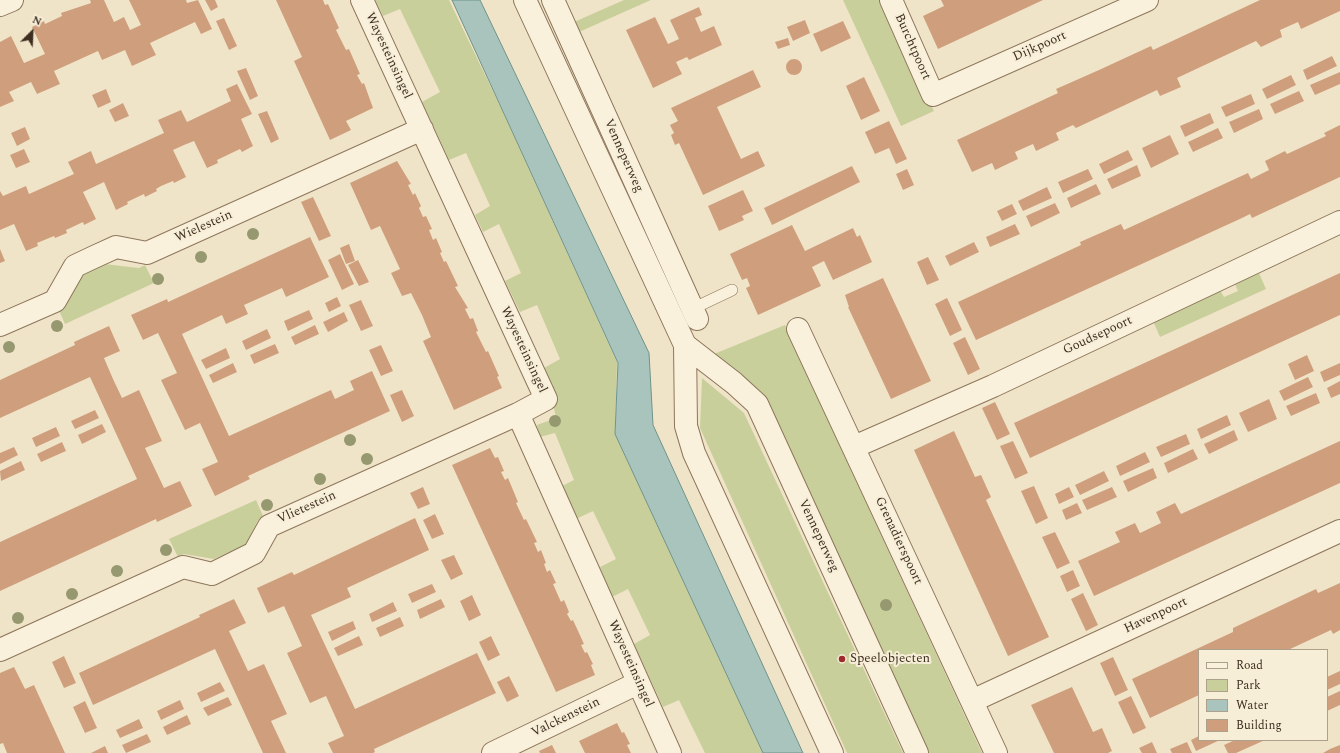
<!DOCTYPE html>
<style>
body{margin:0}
#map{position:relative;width:1340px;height:753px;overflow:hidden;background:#f0e4c8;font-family:Spectral,serif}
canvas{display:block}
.legend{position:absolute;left:1198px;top:649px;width:130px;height:92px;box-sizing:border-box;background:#f7eed8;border:1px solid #ada18e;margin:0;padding:5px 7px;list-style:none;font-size:12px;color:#3d2e20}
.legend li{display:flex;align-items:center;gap:8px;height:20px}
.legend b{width:20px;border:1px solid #ada18e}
.north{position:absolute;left:12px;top:12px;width:40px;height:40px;-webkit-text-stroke:3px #f7eed8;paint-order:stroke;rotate:24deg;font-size:11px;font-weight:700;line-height:16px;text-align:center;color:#3d2e20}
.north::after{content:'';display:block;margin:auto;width:14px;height:18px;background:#3d2e20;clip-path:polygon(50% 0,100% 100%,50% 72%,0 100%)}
</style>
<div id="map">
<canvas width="1340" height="753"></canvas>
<ul class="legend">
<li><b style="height:5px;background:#faf1dc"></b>Road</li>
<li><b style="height:11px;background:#c9cf9b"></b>Park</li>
<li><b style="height:11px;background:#a9c4bc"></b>Water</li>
<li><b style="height:11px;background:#cf9f7d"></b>Building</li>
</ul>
<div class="north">N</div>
</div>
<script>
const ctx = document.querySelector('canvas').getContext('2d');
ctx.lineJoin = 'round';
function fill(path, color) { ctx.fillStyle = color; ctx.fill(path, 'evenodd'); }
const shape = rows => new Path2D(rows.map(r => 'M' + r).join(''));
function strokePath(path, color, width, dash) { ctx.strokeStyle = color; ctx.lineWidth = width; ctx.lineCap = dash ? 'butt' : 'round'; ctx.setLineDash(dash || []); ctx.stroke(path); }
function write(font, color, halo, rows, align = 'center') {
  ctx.font = font + ' Spectral,serif'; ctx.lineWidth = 4; ctx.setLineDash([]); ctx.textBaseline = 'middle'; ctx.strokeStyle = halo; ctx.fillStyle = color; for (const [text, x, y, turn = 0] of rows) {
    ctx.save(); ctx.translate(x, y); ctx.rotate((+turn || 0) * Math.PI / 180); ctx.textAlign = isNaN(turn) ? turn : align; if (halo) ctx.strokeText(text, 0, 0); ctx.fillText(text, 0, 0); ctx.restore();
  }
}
fill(shape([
 [375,0,449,0,502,110,617,362,615,434,763,753,705,753,679,700,663,707,634,644,650,635,628,589,612,597,600,567,616,559,593,511,576,519,562,486,574,480,555,433,540,437,537,425,556,418,553,404,553,386,544,368,560,359,537,305,520,312,505,281,521,273,499,224,483,232,475,215,490,206,466,153,449,160,422,102,440,92,400,9,383,16],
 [624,0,651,0,579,32,574,22],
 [843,0,883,0,934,111,901,126],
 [104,264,139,268,145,265,154,283,65,324,57,306,81,274],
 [1259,273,1266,289,1160,337,1153,321,1220,290,1224,297,1238,291,1235,284],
 [785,325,851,470,982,753,923,753,756,391,714,354],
 [702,378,744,413,903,753,847,753,700,428],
 [256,500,264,518,258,520,246,545,214,559,184,554,178,557,169,539]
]), '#c9cf9b');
const water = shape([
 [452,0,480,0,649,353,653,425,803,753,763,753,615,434,618,363,452,0]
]);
fill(water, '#a9c4bc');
strokePath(water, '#6f938a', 1);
fill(shape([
 [90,0,104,0,114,22,124,17,130,30,141,25,129,0,186,0,187,3,198,0,212,29,201,34,195,22,150,43,156,55,132,66,125,50,102,60,98,51,54,71,60,84,37,94,31,82,9,92,14,101,0,107,0,42,11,36,24,63,45,54,32,27,44,21,45,24,62,16,61,13,91,3],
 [205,0,215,0,218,7,211,11],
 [276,0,323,0,325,5,328,4,339,28,336,30,346,50,349,49,360,74,357,75,362,84,364,83,373,108,346,121,351,130,330,140,294,61,302,57],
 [941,0,1043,0,938,49,923,16,944,6],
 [1260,0,1340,0,1340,11,1301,29,1298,22,1280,30,1282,37,1261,47,1256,41,1177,78,1181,87,1160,96,1157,90,1076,128,1073,125,1056,133,1059,140,1036,151,1033,144,1015,152,1018,159,995,170,992,163,972,172,957,140,1058,93,1056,89,1099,70,1151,46,1153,50],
 [699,7,702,15,695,18,701,32,714,26,722,45,689,60,687,57,676,62,682,74,653,88,626,30,655,17,668,44,679,39,670,20],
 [224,18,237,46,229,50,216,21],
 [805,20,810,33,793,41,787,27],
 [843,21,851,38,821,52,813,34],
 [788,38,790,45,778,49,775,42],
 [1332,56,1337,66,1307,80,1303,70],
 '786 67a8 8 0 1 1 16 0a8 8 0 1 1-16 0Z',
 [246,68,258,96,250,100,237,71],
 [753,70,761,87,717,107,741,159,758,151,765,166,703,195,679,143,675,145,671,135,674,133,670,125,678,121,671,108],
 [1340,72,1340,84,1315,95,1310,85],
 [1291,75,1296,85,1267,99,1262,89],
 [864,77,880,111,861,120,846,86],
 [237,84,252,114,241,119,253,146,242,152,240,149,217,160,218,163,207,168,194,141,184,145,173,150,186,177,174,183,173,181,161,186,156,189,157,191,145,197,144,194,127,202,128,204,116,210,104,182,83,192,96,219,84,225,83,222,66,230,67,233,55,238,54,236,37,243,38,246,26,251,14,224,0,230,0,191,3,196,26,186,29,194,74,174,68,162,91,151,96,164,164,133,158,120,181,110,187,122,231,101,226,89],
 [106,89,111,102,98,108,92,95],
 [1299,91,1304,101,1275,114,1270,104],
 [1251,94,1255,104,1226,117,1221,107],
 [123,103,129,116,115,122,109,110],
 [1259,109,1263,119,1234,133,1229,122],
 [267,111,279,139,271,143,258,114],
 [1210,113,1214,123,1185,137,1180,126],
 [889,121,907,159,896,164,889,148,875,154,865,132],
 [1340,125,1340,177,1252,218,1250,214,1242,218,976,340,958,302,1081,245,1080,242,1121,224,1124,230,1248,173,1251,179,1269,170,1265,161,1285,151,1287,154,1326,136,1324,133],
 [25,127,30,139,17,146,11,133],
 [1218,128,1223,138,1193,152,1188,142],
 [1170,135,1179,154,1151,168,1142,148],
 [24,149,30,162,16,168,10,155],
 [1128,150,1133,160,1104,174,1099,164],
 [397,161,411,184,408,185,413,195,415,193,421,206,419,208,423,217,426,216,432,229,429,230,433,240,436,238,442,252,440,253,444,262,446,261,458,286,455,287,468,308,465,309,470,319,473,318,478,331,476,332,486,352,488,351,499,376,497,377,502,388,454,410,423,341,431,337,422,315,411,293,402,296,391,273,400,269,380,226,371,230,350,183],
 [1137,165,1141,176,1112,189,1107,179],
 [852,166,860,182,772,225,764,208],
 [907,169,914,185,903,190,896,174],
 [1088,169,1093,179,1063,193,1058,182],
 [1096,184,1101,194,1071,208,1067,198],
 [1047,187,1052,198,1023,211,1018,201],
 [743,190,753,211,742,216,744,220,719,231,708,206],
 [313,197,331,236,319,241,301,202],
 [1055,203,1060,213,1031,227,1026,216],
 [1012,204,1017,214,1002,221,997,211],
 [1015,224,1020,234,990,247,986,237],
 [792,225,805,251,853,228,857,237,860,235,872,262,833,280,824,261,812,267,821,286,758,315,746,288,750,286,747,278,742,280,730,254],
 [310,237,329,277,286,297,282,288,244,305,248,314,226,324,222,315,182,334,229,436,331,390,335,399,354,390,350,381,372,371,390,411,248,476,250,479,215,496,202,469,218,462,200,423,185,430,161,380,177,373,158,333,143,340,131,315,167,299,168,302],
 [974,242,979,252,950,266,945,256],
 [349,244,355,261,346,264,340,248],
 [0,249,5,261,0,263],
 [340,254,354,284,342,290,328,260],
 [928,257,939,280,927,285,917,262],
 [358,260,369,282,359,286,348,265],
 [1340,273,1340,315,1030,458,1014,423],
 [883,278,931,381,891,399,848,307,849,307,845,295],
 [337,297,341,306,329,312,325,303],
 [947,298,962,330,950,336,935,304],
 [361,300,373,326,361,331,349,305],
 [309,310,313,319,288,331,284,321],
 [344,312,348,321,328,332,323,322],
 [315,325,319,334,295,345,291,337],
 [109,326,120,351,104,358,113,379,122,398,139,390,162,441,145,448,164,488,180,481,192,506,157,522,156,519,0,591,0,542,137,479,90,377,0,418,0,380,75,345,74,342],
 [267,329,271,338,246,350,242,341],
 [965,337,980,369,968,375,953,343],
 [275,344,279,353,254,364,250,355],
 [381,345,393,371,381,376,369,350],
 [226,348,230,358,206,369,201,360],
 [1307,355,1314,371,1295,380,1288,364],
 [233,363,237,372,213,383,209,375],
 [1340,363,1340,375,1324,382,1320,372],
 [1308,377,1313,387,1284,401,1279,391],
 [1340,381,1340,394,1331,398,1327,388],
 [402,390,414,416,402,422,390,395],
 [1316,393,1320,403,1291,416,1286,406],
 [1269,399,1277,419,1248,432,1239,413],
 [995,402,1010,434,997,440,982,408],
 [95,410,99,418,75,429,71,421],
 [1227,415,1231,425,1201,439,1197,429],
 [102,424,106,432,82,444,78,435],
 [56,427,60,436,36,447,32,438],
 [1234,430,1238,440,1209,454,1204,444],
 [954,431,975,477,981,475,991,497,986,500,1049,637,1008,656,914,450],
 [1186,434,1190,444,1161,457,1156,447],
 [1013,441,1028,473,1015,479,1000,446],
 [1340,441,1340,483,1094,596,1078,561,1120,542,1115,532,1135,523,1140,533,1161,523,1156,512,1175,503,1181,514],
 [62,442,66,451,41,462,37,454],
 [14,447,18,455,0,464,0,453],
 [490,448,495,458,498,457,504,471,501,472,505,480,508,478,518,502,516,503,524,520,526,519,537,542,534,543,538,552,541,550,546,563,544,564,547,572,550,570,556,583,553,584,561,602,564,600,569,612,567,614,571,621,573,620,584,644,581,645,585,653,587,652,593,664,591,665,595,675,556,692,452,465],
 [1193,449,1198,459,1168,473,1164,463],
 [1145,452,1150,462,1120,476,1116,466],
 [21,461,25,470,1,481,0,471],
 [1153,468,1157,478,1128,492,1123,481],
 [1104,471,1109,481,1080,495,1075,485],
 [1034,486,1048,518,1036,524,1021,491],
 [423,487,430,504,418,509,410,493],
 [1069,487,1074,497,1059,504,1055,494],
 [1112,487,1117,497,1087,510,1082,500],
 [1077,503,1082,513,1066,520,1062,510],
 [435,514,444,534,432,539,423,520],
 [415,518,429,550,347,588,351,597,311,615,355,709,477,653,496,693,374,749,375,752,373,753,333,753,328,743,344,736,326,696,310,703,287,653,302,646,284,606,268,613,257,588,292,572,294,575],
 [1055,532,1070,563,1057,569,1042,537],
 [454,555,463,574,451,580,441,560],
 [1073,570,1080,586,1067,592,1060,576],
 [1340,583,1340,630,1333,634,1331,630,1288,650,1199,650,1199,695,1150,718,1132,679,1233,632,1233,628,1316,589,1318,593],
 [432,584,436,592,412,603,408,594],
 [1083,593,1098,625,1086,631,1071,599],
 [472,595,481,615,469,621,460,601],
 [234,599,246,623,229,631,248,671,264,664,287,714,271,721,286,753,263,753,215,649,93,705,79,673,200,617,199,615],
 [441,599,445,607,420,619,417,610],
 [393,602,397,611,372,622,369,614],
 [400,617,404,626,380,637,376,628],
 [353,621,356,629,332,641,328,632],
 [359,636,363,645,338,656,334,648],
 [491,636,500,655,488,661,479,642],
 [64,656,76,683,64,688,52,662],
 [1113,657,1128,690,1115,696,1100,663],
 [14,667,25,689,34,685,65,753,7,753,3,743,0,744,0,673],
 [1340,671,1340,684,1327,690,1327,677],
 [509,676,519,696,507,702,497,682],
 [220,682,225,691,201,702,197,693],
 [1072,687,1093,732,1102,728,1112,751,1108,753,1054,753,1031,705],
 [1340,691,1340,705,1327,711,1327,697],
 [1131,696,1146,728,1133,734,1118,702],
 [228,697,232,705,208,716,203,708],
 [180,700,184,709,161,720,157,711],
 [85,701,97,728,85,733,73,707],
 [187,715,191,724,167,735,163,727],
 [139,719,143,728,120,738,116,730],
 [617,723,622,733,624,732,630,744,627,745,631,753,585,753,579,741],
 [147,734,151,742,126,753,122,745],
 [1199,736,1199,740,1220,740,1196,751,1191,740],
 [1235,740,1265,740,1236,753,1228,753,1224,745],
 [1152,742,1157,753,1142,753,1139,748],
 [1187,742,1192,753,1172,753,1170,749],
 [552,745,556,753,540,753,539,751],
 [1340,745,1340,753,1323,753,1330,749],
 [105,746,108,753,91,753]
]), '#cf9f7d');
const service = shape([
 [692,309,732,290]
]);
const minor = shape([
 [362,0,546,399,518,414,670,753],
 [553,0,697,319],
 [891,0,933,95,1147,0],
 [0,5,12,0],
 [0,325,55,301,75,266,94,257,116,247,147,253,422,129],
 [798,329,996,753],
 [854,447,993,386,1340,222],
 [0,650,183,567,212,574,254,553,269,526,518,414],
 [972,701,1340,531],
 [493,753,638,683]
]);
const tertiary = shape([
 [525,0,685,345,686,426,694,453,832,753],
 [685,345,734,383,757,404,917,753]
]);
strokePath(service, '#8d765c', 12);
strokePath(minor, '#8d765c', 24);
strokePath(tertiary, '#8d765c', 24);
strokePath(service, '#faf1dc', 11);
strokePath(minor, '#faf1dc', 22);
strokePath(tertiary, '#faf1dc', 22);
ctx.fillStyle = '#96986f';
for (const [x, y] of [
 [253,234],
 [201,257],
 [158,279],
 [57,326],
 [9,347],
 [555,421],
 [350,440],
 [367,459],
 [320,479],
 [267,505],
 [166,550],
 [117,571],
 [72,594],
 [886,605],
 [18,618]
]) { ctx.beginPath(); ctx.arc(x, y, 6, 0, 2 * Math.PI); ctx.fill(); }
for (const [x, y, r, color] of [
 [842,659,4,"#9e2a2b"]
]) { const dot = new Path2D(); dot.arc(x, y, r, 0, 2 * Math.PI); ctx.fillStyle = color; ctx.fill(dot); strokePath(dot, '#f7eed8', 1.5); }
write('13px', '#3d2e20', '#f7eed8', [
 ["Burchtpoort",912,47,66],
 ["Dijkpoort",1040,47,-24],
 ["Wayesteinsingel",388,56,65],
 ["Venneperweg",623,156,66],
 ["Wielestein",204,227,-24],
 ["Goudsepoort",1098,336,-25],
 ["Wayesteinsingel",523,350,65],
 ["Vlietestein",307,508,-24],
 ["Venneperweg",818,536,65],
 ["Grenadierspoort",898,541,65],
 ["Havenpoort",1156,616,-25],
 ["Wayesteinsingel",630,664,66],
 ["Valckenstein",566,718,-26]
]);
write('13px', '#3d2e20', '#f7eed8', [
 ["Speelobjecten",850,659]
], 'left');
</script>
